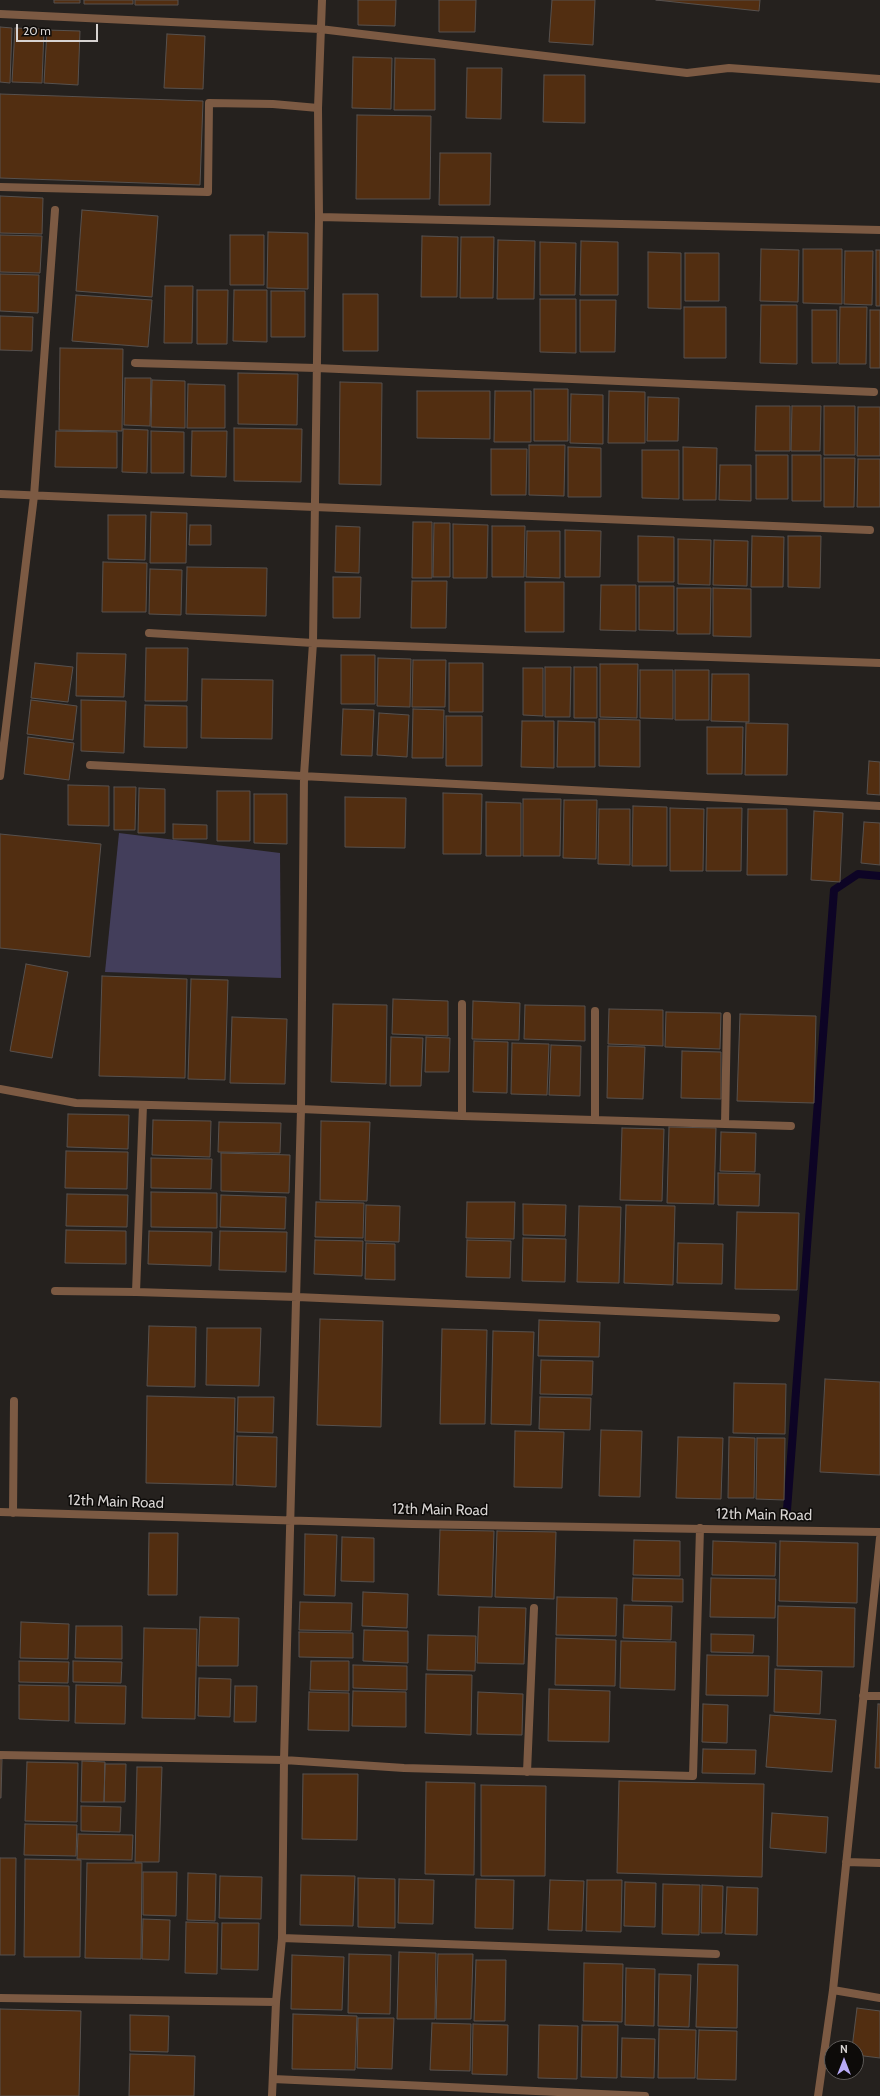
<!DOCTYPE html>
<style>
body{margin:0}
#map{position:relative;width:880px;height:2096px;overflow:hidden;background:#25211e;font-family:Cabin,sans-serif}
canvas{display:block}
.north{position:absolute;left:824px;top:2040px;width:40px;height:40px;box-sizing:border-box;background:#0d0b09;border:1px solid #5e5b59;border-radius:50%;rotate:0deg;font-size:11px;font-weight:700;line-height:16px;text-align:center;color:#d7d3d1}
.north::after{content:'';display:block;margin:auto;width:14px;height:18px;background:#b8abf7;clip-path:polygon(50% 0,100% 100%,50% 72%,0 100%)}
.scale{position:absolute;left:16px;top:24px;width:82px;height:18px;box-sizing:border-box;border:2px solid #d7d3d1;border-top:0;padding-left:5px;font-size:12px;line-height:14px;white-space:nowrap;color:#d7d3d1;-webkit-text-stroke:3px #0d0b09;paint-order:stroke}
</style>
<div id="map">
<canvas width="880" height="2096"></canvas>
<div class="north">N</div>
<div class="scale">20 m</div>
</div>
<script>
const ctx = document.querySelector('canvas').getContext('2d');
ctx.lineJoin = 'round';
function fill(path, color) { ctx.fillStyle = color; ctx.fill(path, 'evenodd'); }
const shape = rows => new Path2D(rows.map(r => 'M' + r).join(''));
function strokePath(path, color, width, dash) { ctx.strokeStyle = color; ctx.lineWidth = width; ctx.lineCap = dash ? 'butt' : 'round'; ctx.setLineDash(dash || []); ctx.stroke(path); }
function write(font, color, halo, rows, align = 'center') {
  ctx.font = font + ' Cabin,sans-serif'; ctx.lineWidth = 3; ctx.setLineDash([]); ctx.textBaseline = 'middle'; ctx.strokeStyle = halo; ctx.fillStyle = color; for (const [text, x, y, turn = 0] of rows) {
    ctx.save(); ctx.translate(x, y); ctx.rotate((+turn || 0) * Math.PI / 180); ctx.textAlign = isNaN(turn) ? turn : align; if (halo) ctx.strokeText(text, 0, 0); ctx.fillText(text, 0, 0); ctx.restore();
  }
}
fill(shape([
 [119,833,280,853,281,978,105,972]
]), '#433e5b');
strokePath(shape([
 [787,1510,834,890,858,874,880,876]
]), '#0d0425', 8);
const building = shape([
 [54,0,80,0,80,3,54,3,54,0],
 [84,0,133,0,133,4,84,4,84,0],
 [135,0,178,0,178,5,135,5,135,0],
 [358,0,396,0,395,26,358,25,358,0],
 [439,0,476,0,475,32,439,32,439,0],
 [552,0,595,0,593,45,549,42,552,0],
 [656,0,760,0,759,11,656,0],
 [0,27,12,28,10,83,0,82,0,27],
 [15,28,44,29,42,83,12,82,15,28],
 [47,30,80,31,78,85,44,83,47,30],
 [167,34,205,36,203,89,164,88,167,34],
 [353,57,392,58,391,109,352,108,353,57],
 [395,58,435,59,435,110,394,110,395,58],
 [467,68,502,68,501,119,466,118,467,68],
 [544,75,585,75,585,123,543,122,544,75],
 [0,94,203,101,200,185,0,178,0,94],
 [357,115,431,116,430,199,356,199,357,115],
 [440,153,491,153,490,205,439,205,440,153],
 [0,196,43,198,42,234,0,233,0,196],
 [82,210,158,216,152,297,76,291,82,210],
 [268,232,308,233,308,289,267,288,268,232],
 [0,235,42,236,40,273,0,272,0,235],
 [230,235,264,235,264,285,230,285,230,235],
 [422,236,458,237,457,297,421,297,422,236],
 [461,237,494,237,493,298,460,298,461,237],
 [498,240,535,241,534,299,497,299,498,240],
 [581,241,618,242,618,295,580,295,581,241],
 [540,242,576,243,575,295,540,295,540,242],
 [761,249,799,250,798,302,760,301,761,249],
 [803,249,842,249,842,304,803,303,803,249],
 [876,250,880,250,880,306,876,306,876,250],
 [845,251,873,251,872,305,844,304,845,251],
 [648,252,681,253,681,309,648,308,648,252],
 [685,253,719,253,719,301,685,301,685,253],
 [0,274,39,275,38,313,0,311,0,274],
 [165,286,193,286,192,343,164,343,165,286],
 [197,290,228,290,227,344,197,344,197,290],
 [234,290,267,290,267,342,233,341,234,290],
 [271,291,305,291,305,337,271,337,271,291],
 [343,294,378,294,378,351,343,351,343,294],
 [76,295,152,300,148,347,72,341,76,295],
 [540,299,576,299,576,353,540,352,540,299],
 [580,300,616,300,615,352,580,352,580,300],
 [761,305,797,305,797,364,760,363,761,305],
 [684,307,726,307,726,358,684,358,684,307],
 [840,307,867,307,866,364,839,364,840,307],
 [812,310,837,310,837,363,812,363,812,310],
 [870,310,880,310,880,368,870,368,870,310],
 [0,316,33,317,32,351,0,350,0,316],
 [60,348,123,349,122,431,59,430,60,348],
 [238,373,298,374,297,425,238,424,238,373],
 [125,378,151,378,150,426,124,425,125,378],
 [152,380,185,381,185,428,151,427,152,380],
 [340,382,382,383,381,485,339,484,340,382],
 [188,384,225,385,225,428,187,428,188,384],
 [534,389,568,389,568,441,534,441,534,389],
 [417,391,490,391,490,439,417,438,417,391],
 [495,391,531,391,531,442,494,442,495,391],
 [609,391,645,392,645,443,608,443,609,391],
 [571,394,603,395,603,444,570,443,571,394],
 [648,397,679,398,678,441,647,441,648,397],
 [756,406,790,406,790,451,755,451,756,406],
 [792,406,821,406,820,451,791,451,792,406],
 [824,406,855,406,855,455,824,455,824,406],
 [858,407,880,407,880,456,857,456,858,407],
 [234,428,302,429,301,482,234,481,234,428],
 [123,429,148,430,147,473,122,472,123,429],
 [56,431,117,432,117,468,55,467,56,431],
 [151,431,184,432,184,473,151,473,151,431],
 [192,431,227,431,226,477,191,476,192,431],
 [529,445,565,445,564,496,529,495,529,445],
 [568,447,601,448,601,497,568,497,568,447],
 [683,447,717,448,716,500,683,500,683,447],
 [491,449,527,449,526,495,491,495,491,449],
 [642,450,679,450,679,499,642,498,642,450],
 [756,455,788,455,788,499,756,499,756,455],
 [792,455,821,455,821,501,792,501,792,455],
 [824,458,855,458,854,507,824,507,824,458],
 [858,459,880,459,880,507,857,507,858,459],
 [720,465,751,465,751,501,719,500,720,465],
 [151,512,187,513,186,563,150,563,151,512],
 [108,515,146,515,145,560,108,559,108,515],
 [413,522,432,522,432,578,412,578,413,522],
 [434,523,450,523,450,577,433,577,434,523],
 [453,524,488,525,487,578,453,578,453,524],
 [190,525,211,525,211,545,189,545,190,525],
 [336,526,360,527,359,573,335,572,336,526],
 [492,526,525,526,524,577,492,577,492,526],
 [565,530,601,531,600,577,565,577,565,530],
 [527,531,560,531,560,578,526,577,527,531],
 [638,536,674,537,674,582,638,582,638,536],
 [752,536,784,537,783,587,751,587,752,536],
 [788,536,821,536,820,588,788,587,788,536],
 [678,539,711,540,710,585,678,584,678,539],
 [714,540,748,541,747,586,713,585,714,540],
 [103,562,147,563,146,612,102,612,103,562],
 [187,567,267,568,266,616,186,614,187,567],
 [150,569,182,570,181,615,149,614,150,569],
 [333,577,361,577,360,618,333,618,333,577],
 [412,581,447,581,446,628,411,628,412,581],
 [525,582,564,582,564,632,525,632,525,582],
 [601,585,636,585,636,631,600,630,601,585],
 [639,586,674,586,674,631,639,630,639,586],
 [677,588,711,588,710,634,677,634,677,588],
 [713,588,751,589,751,637,713,636,713,588],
 [146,648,188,648,187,701,145,701,146,648],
 [77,653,126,654,124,697,76,696,77,653],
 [341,655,375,655,375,704,341,704,341,655],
 [378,658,411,659,410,707,377,706,378,658],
 [413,660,446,660,445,707,412,707,413,660],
 [35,663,73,667,68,702,31,698,35,663],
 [449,663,483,663,483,712,449,712,449,663],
 [600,664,638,664,637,718,600,717,600,664],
 [545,667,571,667,570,717,545,717,545,667],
 [574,667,597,667,597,718,574,718,574,667],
 [523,668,543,668,543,716,523,715,523,668],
 [640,670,673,670,673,719,640,718,640,670],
 [675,670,709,670,709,720,675,720,675,670],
 [712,674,749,674,749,722,711,721,712,674],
 [202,679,273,680,272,739,201,738,202,679],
 [31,700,77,706,73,740,27,734,31,700],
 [81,700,126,701,124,753,81,751,81,700],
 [145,705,187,706,187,748,144,747,145,705],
 [343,709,374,710,372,756,341,755,343,709],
 [413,709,444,710,443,758,412,758,413,709],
 [379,713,409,715,407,757,377,755,379,713],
 [446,716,482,716,482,766,446,766,446,716],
 [599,719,640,720,640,767,599,766,599,719],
 [522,721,554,721,554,768,521,767,522,721],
 [558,721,595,722,595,767,557,767,558,721],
 [746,723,788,724,787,775,745,775,746,723],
 [707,727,743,727,742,774,707,774,707,727],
 [28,737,74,743,69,780,24,774,28,737],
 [869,761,880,762,880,795,867,794,869,761],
 [68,785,109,786,109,826,68,825,68,785],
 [114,787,136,787,135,830,114,830,114,787],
 [139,788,165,789,165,833,138,833,139,788],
 [217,791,250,791,250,841,217,841,217,791],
 [443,793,482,794,481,854,443,854,443,793],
 [254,794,287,794,287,844,254,843,254,794],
 [345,797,406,798,405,848,345,847,345,797],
 [523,799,561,799,560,856,523,856,523,799],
 [564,800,597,800,596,859,563,858,564,800],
 [486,802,521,803,521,856,486,856,486,802],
 [633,806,667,807,667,866,632,866,633,806],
 [670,808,704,809,703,871,670,871,670,808],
 [707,808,742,808,741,871,706,871,707,808],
 [599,809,630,809,630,865,598,864,599,809],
 [748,809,787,809,787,875,747,875,748,809],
 [814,811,843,813,840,882,811,880,814,811],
 [864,822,880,823,880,865,861,863,864,822],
 [173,824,207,825,207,839,173,839,173,824],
 [0,834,101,844,90,957,0,948,0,834],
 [26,964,68,972,52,1058,10,1051,26,964],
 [102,976,187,979,185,1078,99,1076,102,976],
 [191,979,228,980,225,1080,188,1079,191,979],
 [393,999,448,1001,448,1036,392,1034,393,999],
 [473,1001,520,1003,519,1040,472,1039,473,1001],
 [333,1004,387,1005,386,1084,331,1082,333,1004],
 [525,1005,585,1006,585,1041,524,1039,525,1005],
 [609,1009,663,1010,663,1046,608,1044,609,1009],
 [666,1012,721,1013,720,1049,665,1047,666,1012],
 [740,1014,816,1016,814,1103,737,1101,740,1014],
 [232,1017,287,1019,285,1084,230,1083,232,1017],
 [391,1037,423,1038,421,1086,390,1086,391,1037],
 [426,1037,450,1038,449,1072,425,1072,426,1037],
 [474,1041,508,1042,507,1093,473,1092,474,1041],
 [512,1043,549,1044,547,1095,511,1094,512,1043],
 [551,1045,581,1046,580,1096,549,1095,551,1045],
 [608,1046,645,1047,643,1099,607,1098,608,1046],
 [682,1051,721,1052,721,1099,681,1098,682,1051],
 [68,1114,129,1115,128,1149,67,1147,68,1114],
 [153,1120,211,1121,210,1157,152,1155,153,1120],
 [321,1121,370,1122,367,1201,320,1200,321,1121],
 [219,1122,281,1123,280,1153,218,1152,219,1122],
 [669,1127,716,1128,714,1204,667,1203,669,1127],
 [622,1128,664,1129,662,1201,620,1200,622,1128],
 [721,1132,756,1133,755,1172,720,1171,721,1132],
 [66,1151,128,1152,127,1189,65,1188,66,1151],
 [221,1153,290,1155,289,1193,221,1191,221,1153],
 [151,1158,212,1159,211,1189,151,1188,151,1158],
 [718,1173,760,1174,759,1206,718,1205,718,1173],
 [151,1192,217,1193,217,1228,151,1227,151,1192],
 [67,1194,128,1195,127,1227,66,1226,67,1194],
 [221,1195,286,1197,285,1229,220,1227,221,1195],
 [316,1202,364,1203,363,1238,315,1237,316,1202],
 [467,1202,515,1202,514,1239,466,1238,467,1202],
 [523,1204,566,1205,565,1236,523,1235,523,1204],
 [366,1205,400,1206,399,1242,365,1241,366,1205],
 [626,1205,675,1206,673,1285,624,1283,626,1205],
 [579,1206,621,1207,619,1283,577,1282,579,1206],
 [737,1212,799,1213,797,1290,735,1289,737,1212],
 [66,1230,126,1231,126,1264,65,1263,66,1230],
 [149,1231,212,1232,211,1266,148,1264,149,1231],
 [220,1231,287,1232,286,1272,219,1270,220,1231],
 [523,1238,566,1239,565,1282,522,1281,523,1238],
 [315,1240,363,1241,362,1276,314,1274,315,1240],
 [467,1240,511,1241,510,1278,466,1277,467,1240],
 [366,1243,395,1244,395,1280,365,1279,366,1243],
 [678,1243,723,1244,722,1284,677,1283,678,1243],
 [320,1319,383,1321,381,1427,317,1425,320,1319],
 [539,1320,600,1322,599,1357,538,1356,539,1320],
 [149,1326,196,1327,195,1387,147,1386,149,1326],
 [207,1328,261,1328,259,1386,206,1385,207,1328],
 [442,1329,487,1330,485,1424,440,1424,442,1329],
 [493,1331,534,1332,531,1425,491,1424,493,1331],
 [541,1360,593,1361,592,1395,540,1394,541,1360],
 [825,1379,880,1382,880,1475,820,1472,825,1379],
 [734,1383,786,1384,785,1434,733,1433,734,1383],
 [147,1396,235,1398,233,1485,146,1483,147,1396],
 [238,1397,274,1397,273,1433,237,1432,238,1397],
 [540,1397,591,1398,590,1430,539,1429,540,1397],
 [601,1430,642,1431,640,1497,599,1496,601,1430],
 [515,1431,564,1432,562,1488,514,1487,515,1431],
 [237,1436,277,1437,276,1487,236,1485,237,1436],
 [678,1437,723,1438,721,1499,676,1498,678,1437],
 [729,1437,755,1438,754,1498,728,1498,729,1437],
 [757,1438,785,1438,784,1500,756,1499,757,1438],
 [440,1530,494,1531,492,1597,438,1595,440,1530],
 [497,1531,556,1532,554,1599,495,1597,497,1531],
 [149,1533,178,1533,177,1595,148,1595,149,1533],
 [305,1534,337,1535,335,1596,304,1595,305,1534],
 [342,1537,374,1538,374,1582,341,1581,342,1537],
 [634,1540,680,1541,680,1576,633,1575,634,1540],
 [713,1541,776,1543,775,1576,712,1575,713,1541],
 [780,1541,858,1543,857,1603,779,1601,780,1541],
 [633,1578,683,1579,683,1602,632,1601,633,1578],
 [711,1578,776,1579,775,1618,710,1617,711,1578],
 [363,1592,408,1594,407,1628,362,1626,363,1592],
 [557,1597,617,1598,616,1636,556,1635,557,1597],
 [300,1602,352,1603,351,1631,299,1630,300,1602],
 [624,1605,672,1606,671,1640,623,1638,624,1605],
 [778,1606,855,1608,854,1667,777,1666,778,1606],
 [479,1607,526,1608,524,1664,477,1663,479,1607],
 [200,1617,239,1618,238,1666,198,1666,200,1617],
 [21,1622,69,1624,68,1659,20,1658,21,1622],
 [76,1626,122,1626,122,1659,75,1658,76,1626],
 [144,1628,197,1629,195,1719,142,1718,144,1628],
 [364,1630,408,1631,408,1663,363,1661,364,1630],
 [299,1632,353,1633,353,1658,299,1657,299,1632],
 [711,1634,754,1635,753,1653,711,1652,711,1634],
 [428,1635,476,1636,475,1671,427,1670,428,1635],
 [556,1638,616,1640,615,1686,555,1685,556,1638],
 [621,1641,676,1642,675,1690,620,1688,621,1641],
 [707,1655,769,1656,768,1696,706,1695,707,1655],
 [19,1661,69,1662,68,1683,19,1682,19,1661],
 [73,1661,122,1662,121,1683,73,1682,73,1661],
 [311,1661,349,1661,349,1691,310,1690,311,1661],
 [353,1665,407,1666,407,1690,353,1688,353,1665],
 [775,1669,822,1671,820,1714,774,1712,775,1669],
 [426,1674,472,1675,471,1735,425,1733,426,1674],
 [199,1678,231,1679,230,1717,198,1716,199,1678],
 [19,1685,69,1686,69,1721,19,1719,19,1685],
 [76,1685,126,1686,125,1724,75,1723,76,1685],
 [235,1686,257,1686,256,1722,234,1722,235,1686],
 [549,1689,610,1691,609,1742,548,1741,549,1689],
 [353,1691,406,1692,406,1727,352,1726,353,1691],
 [309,1692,349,1693,349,1731,308,1730,309,1692],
 [478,1692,523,1694,522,1735,477,1734,478,1692],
 [703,1704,728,1705,727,1743,702,1742,703,1704],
 [878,1704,880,1704,880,1768,875,1768,878,1704],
 [770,1715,836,1720,832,1772,766,1767,770,1715],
 [703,1749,756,1750,755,1774,702,1773,703,1749],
 [0,1759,2,1759,1,1798,0,1798,0,1759],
 [82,1761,105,1762,104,1802,81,1802,82,1761],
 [27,1762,78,1763,77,1822,25,1821,27,1762],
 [105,1764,126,1764,125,1802,104,1802,105,1764],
 [137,1767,162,1767,159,1862,135,1862,137,1767],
 [303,1774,358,1774,357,1840,302,1839,303,1774],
 [619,1781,764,1784,762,1877,617,1873,619,1781],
 [426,1782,475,1783,474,1875,425,1874,426,1782],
 [481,1785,546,1786,545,1876,481,1876,481,1785],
 [81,1806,121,1807,120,1832,81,1831,81,1806],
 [772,1813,828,1817,826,1853,770,1848,772,1813],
 [25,1824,77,1825,76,1856,24,1855,25,1824],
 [78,1834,133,1835,132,1860,77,1859,78,1834],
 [0,1858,16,1858,15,1955,0,1955,0,1858],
 [25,1859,81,1860,80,1957,24,1957,25,1859],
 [87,1863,142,1863,141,1959,85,1958,87,1863],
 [143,1872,177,1872,176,1916,143,1915,143,1872],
 [188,1873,216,1874,215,1921,187,1920,188,1873],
 [301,1875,355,1876,353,1926,300,1925,301,1875],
 [220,1876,262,1877,261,1919,219,1918,220,1876],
 [358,1878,395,1879,395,1928,358,1927,358,1878],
 [399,1879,434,1880,433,1924,398,1923,399,1879],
 [476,1879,514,1880,513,1929,475,1928,476,1879],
 [550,1880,584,1881,582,1931,548,1930,550,1880],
 [587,1880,622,1880,621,1932,586,1931,587,1880],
 [625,1882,656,1883,655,1927,624,1926,625,1882],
 [663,1884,700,1885,699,1935,662,1934,663,1884],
 [702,1885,723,1886,722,1933,701,1933,702,1885],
 [727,1887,758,1888,757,1935,725,1934,727,1887],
 [143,1919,170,1920,169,1960,142,1959,143,1919],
 [186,1922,218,1923,217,1974,185,1973,186,1922],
 [222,1923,259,1923,258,1970,221,1969,222,1923],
 [399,1952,436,1953,435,2019,397,2019,399,1952],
 [349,1954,391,1955,390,2014,348,2013,349,1954],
 [438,1954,473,1954,471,2019,436,2019,438,1954],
 [292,1955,344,1957,342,2010,291,2009,292,1955],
 [476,1960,506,1960,505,2021,474,2021,476,1960],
 [584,1963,623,1964,622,2022,583,2021,584,1963],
 [698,1964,738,1965,737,2028,696,2027,698,1964],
 [626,1968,655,1969,654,2026,625,2025,626,1968],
 [659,1974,691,1975,689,2027,658,2026,659,1974],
 [857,2008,880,2011,880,2058,856,2055,856,2048,852,2048,857,2008],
 [0,2009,81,2011,79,2096,0,2096,0,2009],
 [293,2014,357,2016,355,2070,292,2069,293,2014],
 [130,2015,169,2016,168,2052,130,2051,130,2015],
 [358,2018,394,2018,392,2069,357,2068,358,2018],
 [432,2023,471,2024,470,2071,430,2070,432,2023],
 [473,2024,508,2025,507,2075,472,2074,473,2024],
 [539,2025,578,2026,577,2079,538,2078,539,2025],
 [582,2025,618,2025,617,2078,581,2077,582,2025],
 [659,2029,696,2030,695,2078,658,2078,659,2029],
 [699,2030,737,2031,736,2080,697,2079,699,2030],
 [622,2038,655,2039,654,2078,621,2077,622,2038],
 [130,2054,195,2056,194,2096,129,2096,130,2054]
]);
fill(building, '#522e11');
strokePath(building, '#57514e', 1);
strokePath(shape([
 [0,187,208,192,209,103,273,104,318,108]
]), '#7c5a43', 8);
strokePath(shape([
 [0,14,320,29,687,73,729,68,880,79],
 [319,217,880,230],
 [135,363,316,368,874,392],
 [0,494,870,530],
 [149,633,313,643,880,663],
 [90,765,880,806],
 [0,776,34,496,55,210],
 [462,1004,462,1116],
 [595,1011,595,1120],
 [0,1089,76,1103,301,1109,462,1116,791,1126],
 [725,1124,727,1016],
 [55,1291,136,1292,297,1297,776,1318],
 [136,1292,143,1105],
 [0,1512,412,1524,880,1532],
 [13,1513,14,1401],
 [863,1696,880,1696],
 [0,1755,284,1760,404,1768,693,1776,700,1528],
 [527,1772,534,1608],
 [846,1862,880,1863],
 [282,1938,716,1954],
 [833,1990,880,1998],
 [0,1998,276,2002],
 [273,2079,645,2096],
 [272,2096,276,2002,282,1938,284,1760,301,1109,304,775,313,643,319,217,318,108,322,0],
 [818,2096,833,1990,880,1538]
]), '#7c5a43', 8);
write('15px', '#d7d3d1', '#0d0b09', [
 ["12th Main Road",116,1502,2],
 ["12th Main Road",440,1510,1],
 ["12th Main Road",764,1515,1]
]);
</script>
